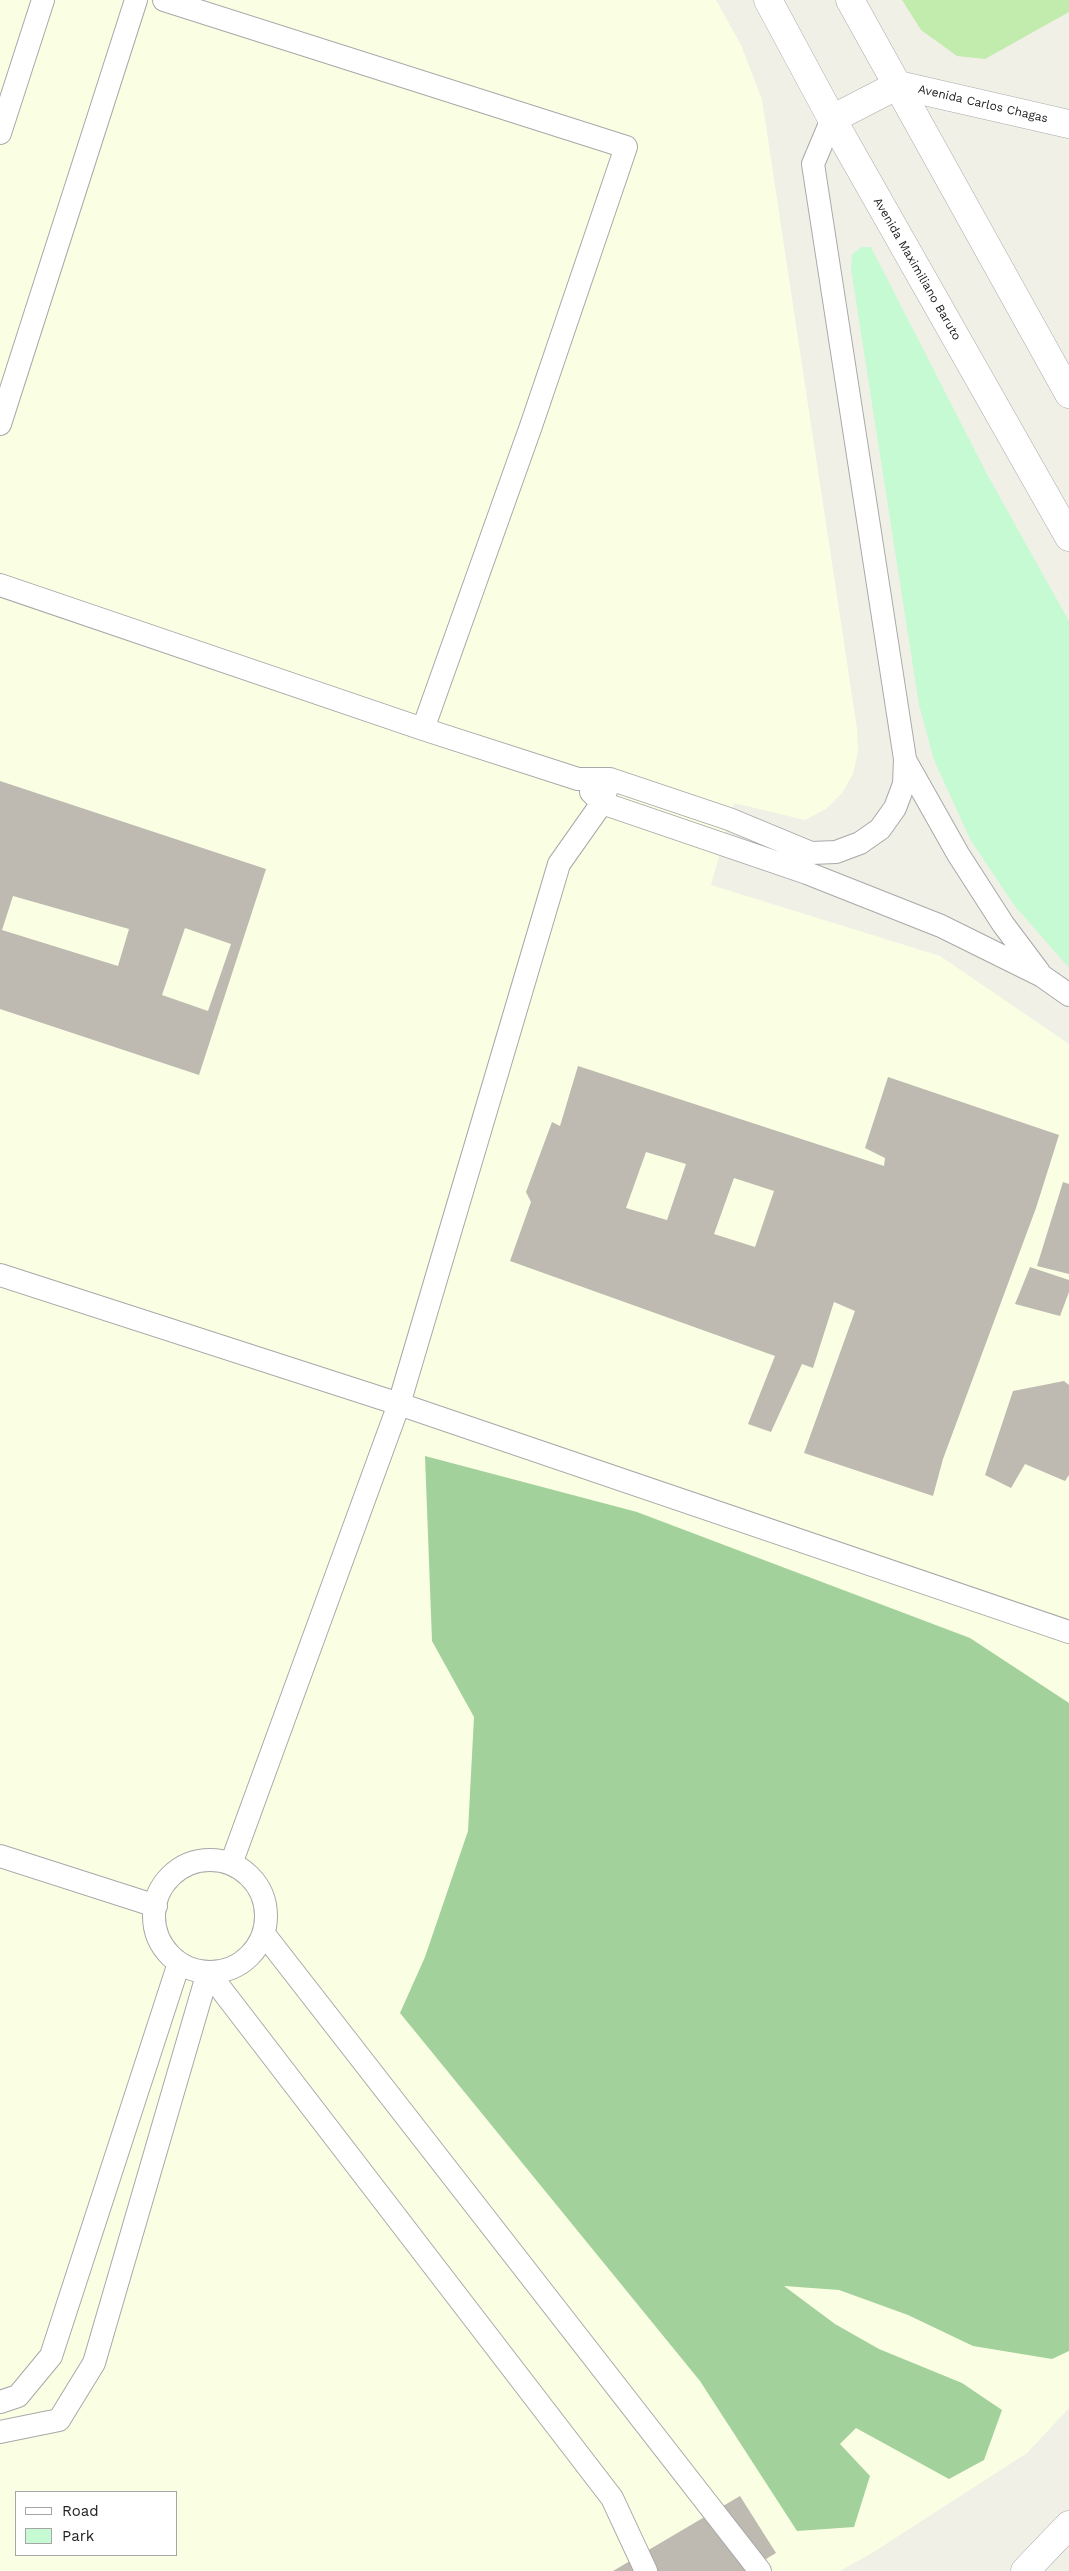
<!DOCTYPE html>
<style>
body{margin:0}
#map{position:relative;width:1069px;height:2571px;overflow:hidden;background:#f1f0e7;font-family:"Work Sans",sans-serif}
canvas{display:block}
.legend{position:absolute;left:15px;top:2491px;width:162px;height:65px;box-sizing:border-box;background:#fff;border:1px solid #a6a6a6;margin:0;padding:6px 9px;list-style:none;font-size:15px;color:#212121}
.legend li{display:flex;align-items:center;gap:10px;height:25px}
.legend b{width:25px;border:1px solid #a6a6a6}
</style>
<div id="map">
<canvas width="1069" height="2571"></canvas>
<ul class="legend">
<li><b style="height:6px;background:#fff"></b>Road</li>
<li><b style="height:14px;background:#c5fad2"></b>Park</li>
</ul>
</div>
<script>
const ctx = document.querySelector('canvas').getContext('2d');
ctx.lineJoin = 'round';
function fill(path, color) { ctx.fillStyle = color; ctx.fill(path, 'evenodd'); }
const shape = rows => new Path2D(rows.map(r => 'M' + r).join(''));
function strokePath(path, color, width, dash) { ctx.strokeStyle = color; ctx.lineWidth = width; ctx.lineCap = dash ? 'butt' : 'round'; ctx.setLineDash(dash || []); ctx.stroke(path); }
function write(font, color, halo, rows, align = 'center') {
  ctx.font = font + ' "Work Sans",sans-serif'; ctx.lineWidth = 4; ctx.setLineDash([]); ctx.textBaseline = 'middle'; ctx.strokeStyle = halo; ctx.fillStyle = color; for (const [text, x, y, turn = 0] of rows) {
    ctx.save(); ctx.translate(x, y); ctx.rotate((+turn || 0) * Math.PI / 180); ctx.textAlign = isNaN(turn) ? turn : align; if (halo) ctx.strokeText(text, 0, 0); ctx.fillText(text, 0, 0); ctx.restore();
  }
}
fill(shape([
 [0,0,716,0,741,45,762,100,857,729,858,751,853,774,842,793,826,809,805,820,734,803,711,885,940,956,1069,1044,1069,2408,1027,2453,872,2553,840,2571,0,2571],
 [16,2492,176,2492,176,2555,16,2555]
]), '#faffe3');
fill(shape([
 [902,0,1069,0,1069,12,985,59,957,56,921,30]
]), '#c2ebae');
fill(shape([
 [425,1456,637,1512,970,1638,1069,1703,1069,2351,1052,2359,973,2346,908,2315,839,2290,784,2286,835,2324,879,2349,962,2383,1002,2410,984,2460,949,2479,856,2428,840,2444,870,2476,854,2527,797,2531,700,2381,400,2013,425,1957,468,1831,474,1717,432,1641]
]), '#a3d19c');
fill(shape([
 [862,247,871,247,988,476,1069,621,1069,968,1014,905,970,839,934,760,919,705,851,269,852,254]
]), '#c5fad2');
fill(shape([
 [0,781,266,869,199,1075,0,1009],
 [13,896,129,929,118,966,2,930],
 [185,928,231,944,208,1011,162,995],
 [578,1066,884,1166,885,1158,865,1148,888,1077,1059,1135,1036,1208,943,1459,933,1496,804,1453,855,1311,834,1302,813,1368,802,1364,771,1432,748,1424,775,1356,510,1261,531,1202,526,1192,552,1122,560,1126],
 [646,1152,686,1164,667,1220,626,1208],
 [734,1178,774,1191,755,1247,714,1234],
 [1063,1182,1069,1184,1069,1274,1037,1266],
 [1030,1267,1069,1280,1069,1292,1060,1316,1015,1304],
 [1064,1381,1069,1385,1069,1475,1065,1481,1025,1464,1011,1488,985,1475,1013,1391],
 [740,2496,776,2553,746,2571,613,2571]
]), '#beb9b1');
const service = shape([
 [164,0,626,147,531,426,423,729],
 [0,133,43,0],
 [0,424,136,0],
 [0,585,423,729,578,779,610,779,729,819,811,853,836,852,860,843,880,829,895,808,904,784,905,759,813,164,832,119],
 [905,760,958,854,1003,924,1039,972],
 [591,792,602,803,807,873,941,926,1042,976,1069,995],
 [0,1275,399,1404,1069,1632],
 [0,1856,156,1906],
 '154 1916a56 56 0 1 1 112 0a56 56 0 1 1-112 0Z',
 [231,1864,399,1404,559,864,602,803,610,779],
 [264,1934,760,2571],
 [208,1972,612,2498,646,2571],
 [0,2402,18,2396,51,2356,179,1963],
 [0,2432,59,2420,94,2363,208,1972]
]);
const minor = shape([
 [898,85,1069,124]
]);
const tertiary = shape([
 [768,0,832,119,1069,537],
 [850,0,1069,394],
 [832,119,898,85],
 [1025,2571,1069,2525]
]);
strokePath(service, '#a8a8a8', 24);
strokePath(minor, '#a8a8a8', 29);
strokePath(tertiary, '#a8a8a8', 29);
strokePath(service, '#fff', 22);
strokePath(minor, '#fff', 28);
strokePath(tertiary, '#fff', 28);
write('12px', '#212121', '#fff', [
 ["Avenida Carlos Chagas",983,104,13],
 ["Avenida Maximiliano Baruto",917,269,60]
]);
</script>
